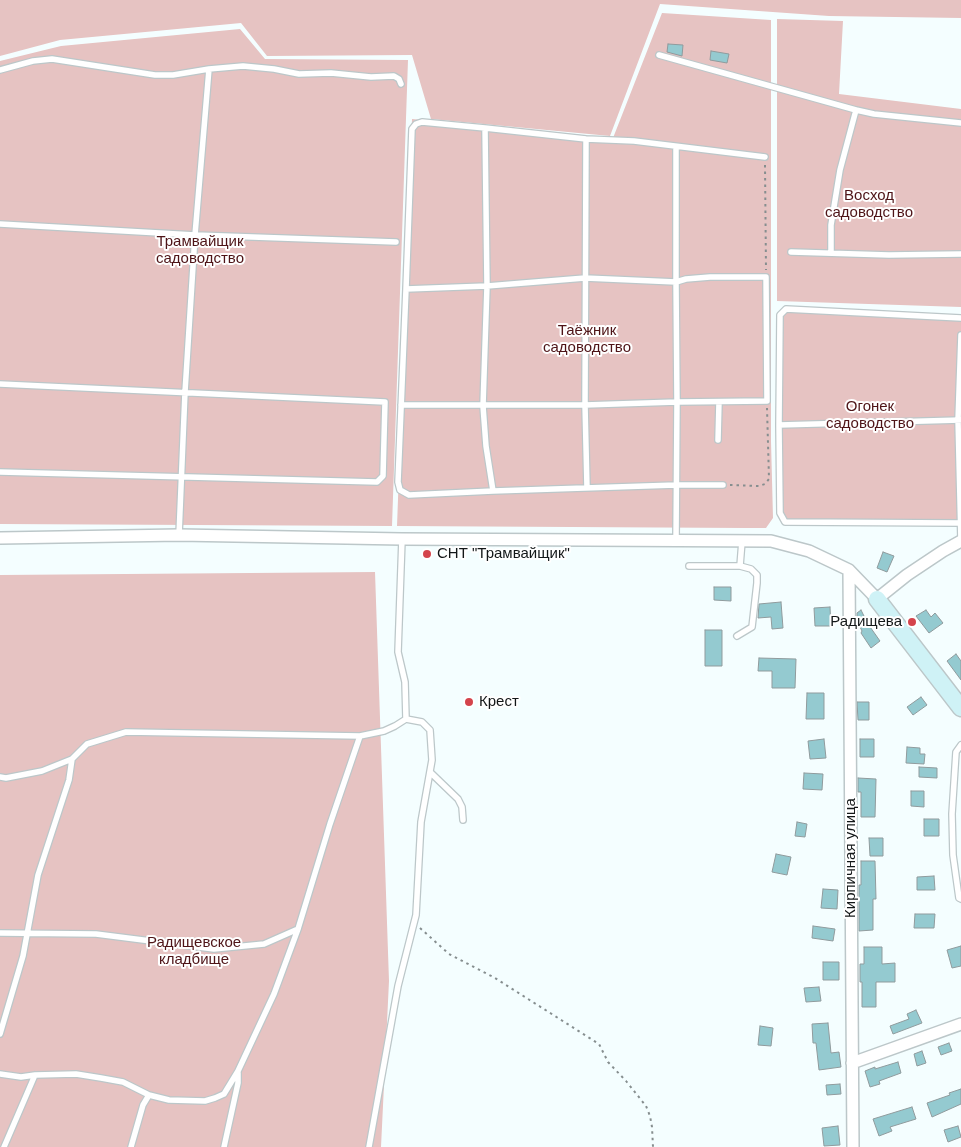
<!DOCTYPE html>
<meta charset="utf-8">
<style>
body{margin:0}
canvas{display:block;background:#f4feff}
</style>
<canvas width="961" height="1147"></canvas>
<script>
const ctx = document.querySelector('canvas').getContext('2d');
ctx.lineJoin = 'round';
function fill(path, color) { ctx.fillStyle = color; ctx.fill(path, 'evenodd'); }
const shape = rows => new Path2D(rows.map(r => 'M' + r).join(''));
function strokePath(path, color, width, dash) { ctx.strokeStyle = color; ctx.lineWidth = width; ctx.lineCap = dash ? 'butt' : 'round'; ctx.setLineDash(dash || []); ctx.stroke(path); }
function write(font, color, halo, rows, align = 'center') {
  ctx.font = font + ' Arial,sans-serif'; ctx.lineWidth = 4; ctx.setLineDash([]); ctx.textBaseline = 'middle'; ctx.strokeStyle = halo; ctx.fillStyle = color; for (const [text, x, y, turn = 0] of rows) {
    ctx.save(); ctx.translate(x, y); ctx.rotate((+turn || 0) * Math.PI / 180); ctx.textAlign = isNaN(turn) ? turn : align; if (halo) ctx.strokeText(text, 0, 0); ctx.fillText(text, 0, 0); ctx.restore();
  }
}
fill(shape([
 [0,0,961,0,961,18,829,16,660,4,610,136,431,119,412,55,267,56,241,23,60,40,0,56],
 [662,13,771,20,771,441,773,518,766,528,746,528,397,526,412,119,613,138],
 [777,19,843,21,839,94,961,109,961,307,777,301],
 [240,29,265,59,408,60,392,526,0,524,0,61,61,46],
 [786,309,961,318,961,523,785,522,780,507,780,315],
 [375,572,389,981,381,1147,0,1147,0,575]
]), '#e6c3c2');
const building = shape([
 [668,44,683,45,682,56,667,52,668,44],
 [711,51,729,54,727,63,710,60,711,51],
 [883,552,894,556,887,572,877,568,883,552],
 [714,587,731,587,731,601,714,600,714,587],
 [781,602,783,628,772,629,771,617,758,618,759,604,781,602],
 [830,607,831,626,815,626,814,608,830,607],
 [861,610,868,624,880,641,871,648,861,633,862,631,857,621,857,613,861,610],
 [926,610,931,617,935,613,943,623,929,633,916,616,926,610],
 [705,630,722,630,722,666,705,666,705,630],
 [956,654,961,661,961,680,947,661,956,654],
 [759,658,796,659,795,688,772,688,772,671,758,671,759,658],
 [807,693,824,693,824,719,806,719,807,693],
 [921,697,927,705,913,715,907,707,921,697],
 [857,702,869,702,869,720,858,720,857,702],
 [824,739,826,758,810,759,808,741,824,739],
 [860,739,874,739,874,757,860,757,860,739],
 [907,747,920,748,920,754,925,754,924,764,906,763,907,747],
 [919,767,937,768,937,778,919,777,919,767],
 [804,773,823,774,822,790,803,789,804,773],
 [858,778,876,779,875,817,861,817,861,792,858,792,858,778],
 [911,791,924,791,924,807,911,806,911,791],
 [924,819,939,819,939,836,924,836,924,819],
 [797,822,807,824,805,837,795,836,797,822],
 [869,838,883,838,883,856,870,856,869,838],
 [776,854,791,857,787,875,772,872,776,854],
 [861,861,875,861,876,899,873,899,873,930,859,931,859,885,861,885,861,861],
 [934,876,935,890,917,890,917,877,934,876],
 [823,889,838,890,837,909,821,908,823,889],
 [915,914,935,914,934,928,914,928,915,914],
 [813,926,835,929,833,941,812,938,813,926],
 [961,946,961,966,952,968,947,950,961,946],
 [864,947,882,947,882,964,895,963,895,982,876,982,876,1007,862,1007,862,982,860,982,860,964,864,964,864,947],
 [823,962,839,962,839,980,823,980,823,962],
 [819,987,821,1001,806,1002,804,988,819,987],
 [916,1010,922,1023,893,1034,890,1026,909,1019,907,1014,916,1010],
 [828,1023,831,1053,839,1052,841,1067,819,1070,816,1043,813,1043,812,1024,828,1023],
 [760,1026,773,1028,771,1046,758,1045,760,1026],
 [949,1043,952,1051,941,1055,938,1047,949,1043],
 [922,1051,926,1063,917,1066,914,1054,922,1051],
 [898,1062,901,1073,879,1081,880,1084,870,1087,865,1071,875,1067,875,1069,898,1062],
 [840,1084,841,1094,827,1095,826,1085,840,1084],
 [961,1089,961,1104,932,1117,927,1103,950,1095,949,1093,961,1089],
 [912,1107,916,1119,890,1127,892,1131,879,1136,873,1119,912,1107],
 [838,1126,840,1145,824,1146,822,1128,838,1126],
 [958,1126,961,1137,948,1142,944,1130,958,1126]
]);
fill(building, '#94cad0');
strokePath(building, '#909b9d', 1);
const lane = shape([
 [659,55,856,110],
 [0,70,33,61,52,59,155,75,173,75,209,69,243,66,274,69,299,74,331,73,371,77,394,76,399,79,401,84],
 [586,139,585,405,677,402,676,540],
 [0,224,195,235,396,242],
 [791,252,889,255,961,254],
 [831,252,831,225,840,170,856,110,874,114,961,123],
 [406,289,412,129,416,124,422,122,485,128],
 [961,318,786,309,780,315,779,425,780,513,785,522,961,523],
 [0,384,385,402,383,476,377,482,0,472],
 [401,405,585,405,587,488],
 [779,425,961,420],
 [718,440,719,402],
 [723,485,676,485,493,491,486,446,483,406,487,286,485,128,586,139,634,141,765,157],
 [493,491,409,495,400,490,398,482,406,289,487,286,585,278,676,282,686,279,710,277,766,277,767,401,677,402,676,282,676,147],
 [179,535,185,392,195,235,209,69],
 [961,541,958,420,961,335],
 [689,566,740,566],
 [737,636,752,627,757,583,757,575,751,569,740,566,742,541],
 [961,745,956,752,952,814,953,855,959,898,961,899],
 [430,772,458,799,462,807,463,820],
 [0,777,6,778,42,771,72,759,87,744,126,732,360,736,384,731,395,726,406,719,405,682,398,652,402,539],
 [0,933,96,934,214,949,264,944,298,929],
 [0,1034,23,956,38,875,69,780,72,759],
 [0,1074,21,1077,35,1075,76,1074,101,1078,123,1082,149,1095,169,1100,205,1101,215,1098,224,1094,238,1071,274,994,298,929,330,824,360,736],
 [4,1147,35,1075],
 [131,1147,143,1105,149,1095],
 [224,1147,238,1083,238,1073],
 [369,1147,398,986,416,915,421,822,432,760,430,730,422,722,406,719]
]);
const street = shape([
 [0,538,179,535,402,539,771,541,809,551,849,570,877,599,907,575,943,551,961,541],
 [849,570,853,1147],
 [852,1063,961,1024]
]);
const secondary = shape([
 [877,599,961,708]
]);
strokePath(lane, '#bcc7c9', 8);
strokePath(street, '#bcc7c9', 14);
strokePath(secondary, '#bcc7c9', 19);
strokePath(shape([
 [765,165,766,270],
 [730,485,759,486,765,484,769,479,767,408],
 [420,928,449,954,495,978,599,1044,608,1062,626,1081,646,1106,650,1116,652,1127,653,1147]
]), '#868e8f', 2, [2.5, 4]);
strokePath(lane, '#fff', 5.5);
strokePath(street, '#fff', 11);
strokePath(secondary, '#cff2f6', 16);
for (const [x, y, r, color] of [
 [427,554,5,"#d4444c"],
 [912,622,5,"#d4444c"],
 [469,702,5,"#d4444c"]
]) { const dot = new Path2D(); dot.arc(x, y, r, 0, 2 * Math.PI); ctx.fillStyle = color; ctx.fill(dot); strokePath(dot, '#fff', 2); }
write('15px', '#4e1417', '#fff', [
 ["Восход",869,196],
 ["садоводство",869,213],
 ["Трамвайщик",200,242],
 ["садоводство",200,259],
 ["Таёжник",587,331],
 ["садоводство",587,348],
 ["Огонек",870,407],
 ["садоводство",870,424],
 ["Радищевское",194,943],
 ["кладбище",194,960]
]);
write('15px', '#131718', '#fff', [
 ["СНТ \"Трамвайщик\"",437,554],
 ["Радищева",902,622,"right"],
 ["Крест",479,702]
], 'left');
write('15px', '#131718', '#fff', [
 ["Кирпичная улица",851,858,-90]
]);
</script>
